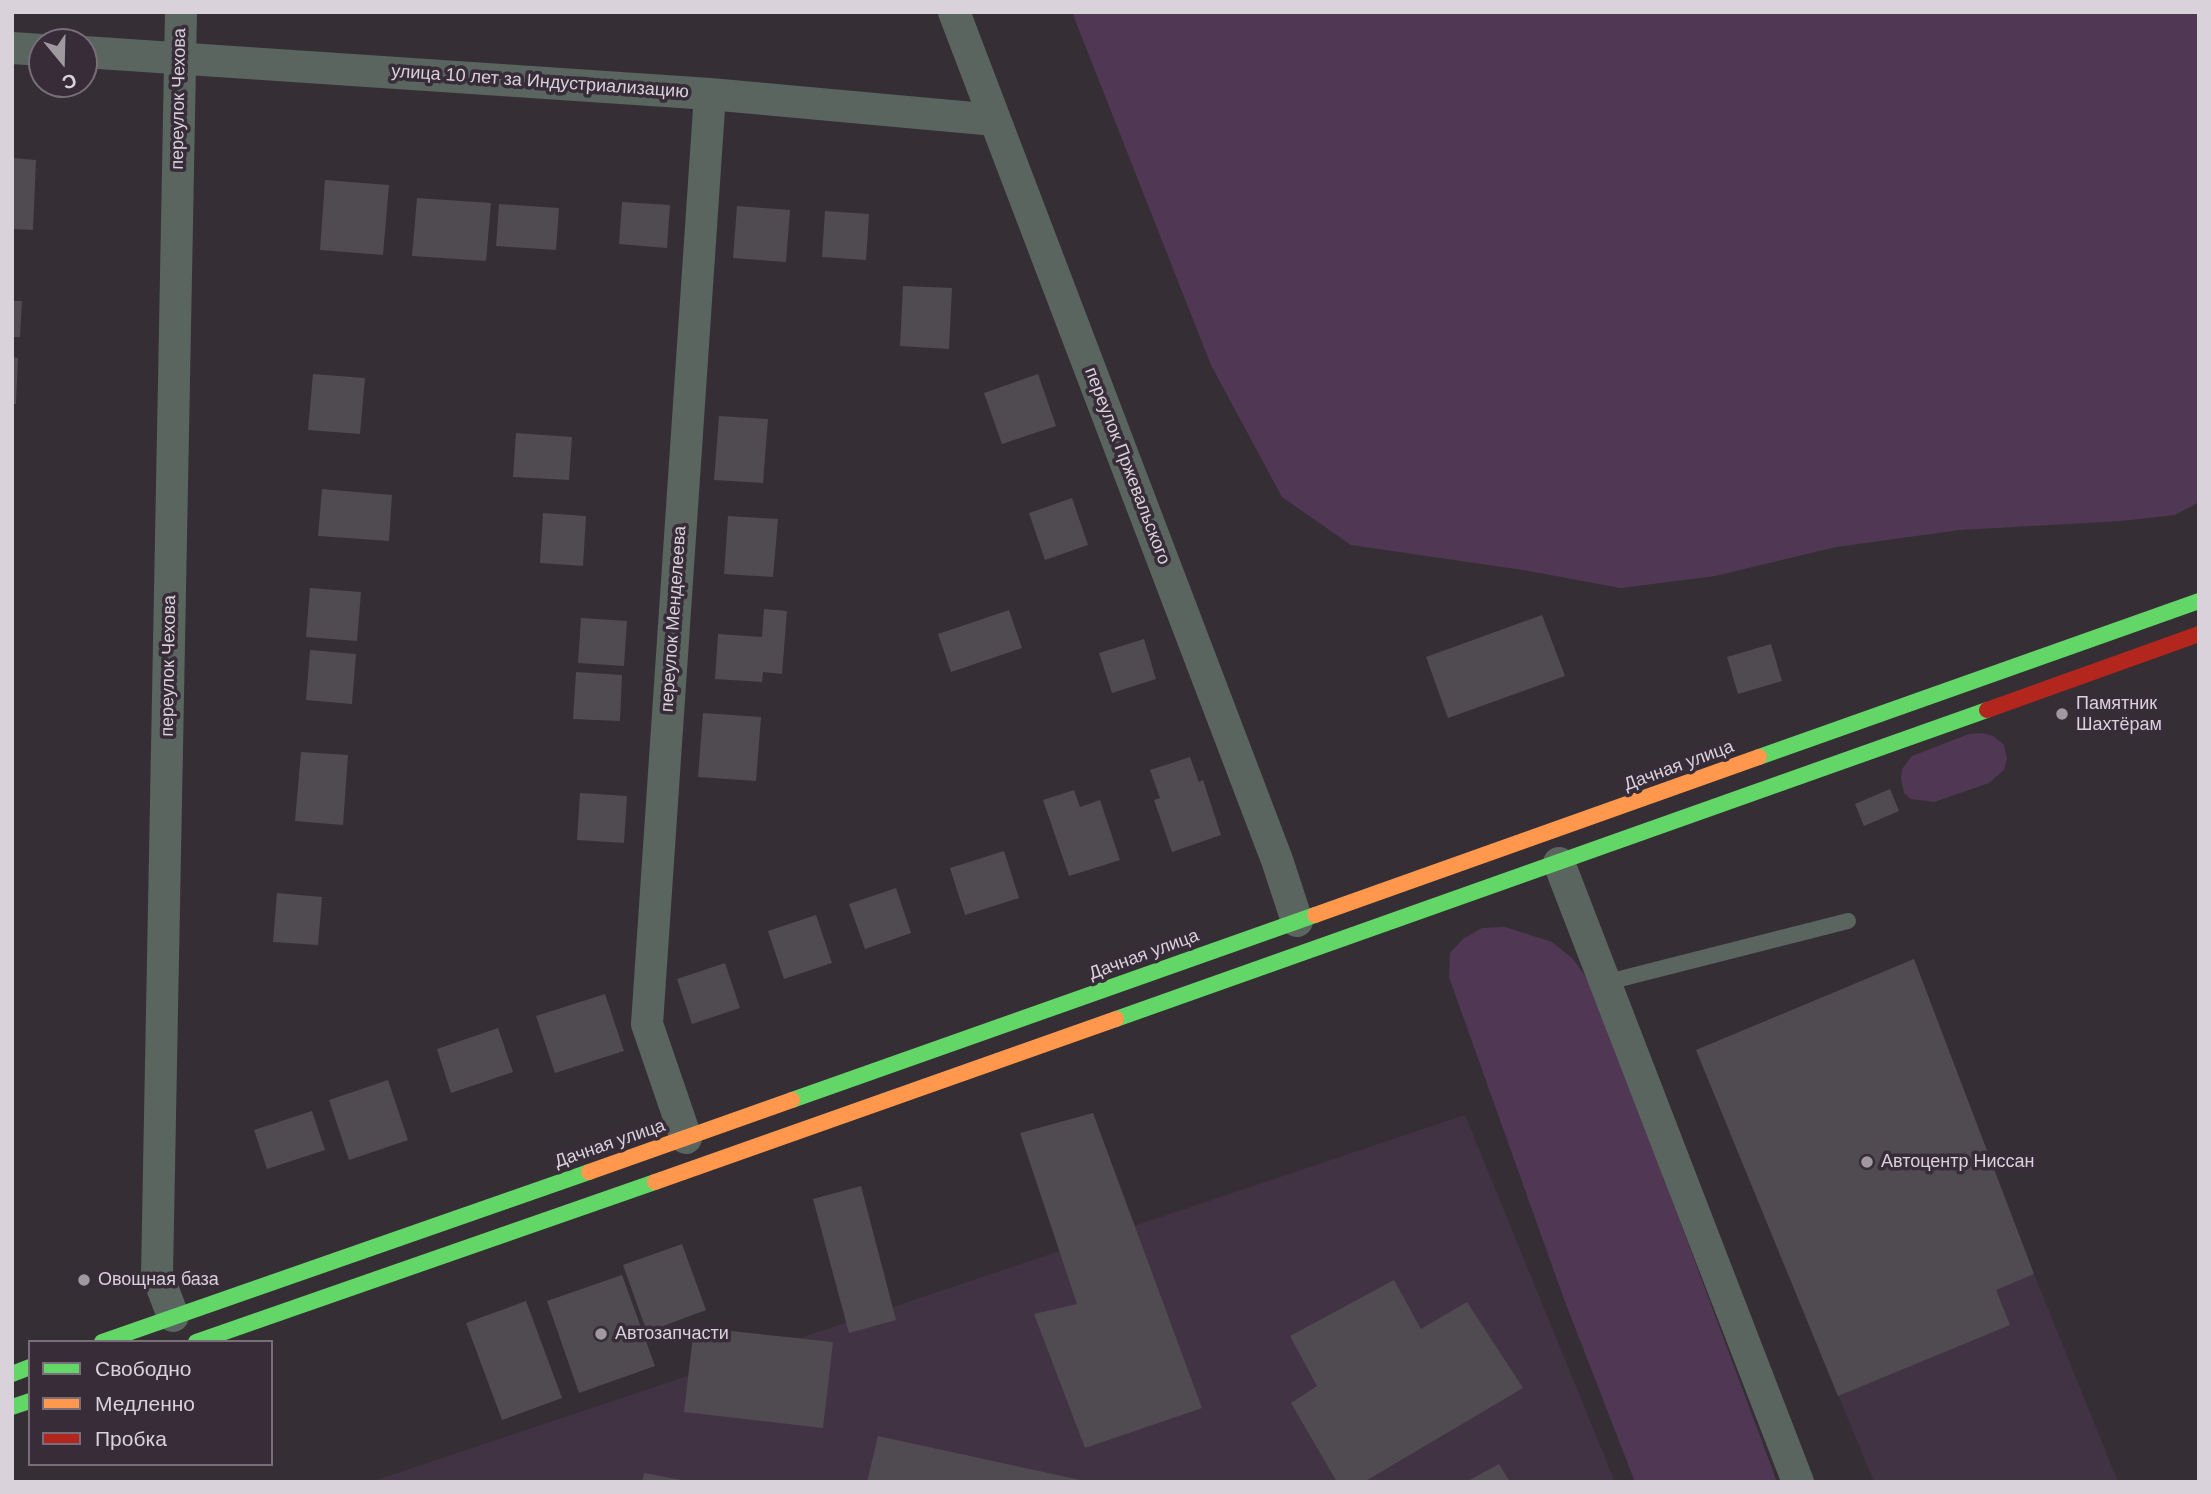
<!DOCTYPE html>
<meta charset="utf-8">
<style>
body{margin:0}
#map{position:relative;width:2211px;height:1494px;overflow:hidden;background:#352f35;font-family:Arial,sans-serif}
canvas{display:block}
.frame{position:absolute;inset:0;border:14px solid #d9d2da;pointer-events:none}
.legend{position:absolute;left:28px;top:1340px;width:245px;height:126px;box-sizing:border-box;background:#372c38;border:2px solid #786e79;margin:0;padding:9px 12px;list-style:none;font-size:21px;color:#d9d2da}
.legend li{display:flex;align-items:center;gap:14px;height:35px}
.legend b{width:35px;border:2px solid #786e79}
.north{position:absolute;left:28px;top:28px;width:70px;height:70px;box-sizing:border-box;background:#372c38;border:2px solid #786e79;border-radius:50%;rotate:161deg;font-size:19px;font-weight:700;line-height:28px;text-align:center;color:#d9d2da}
.north::after{content:'';display:block;margin:auto;width:24px;height:32px;background:#a099a0;clip-path:polygon(50% 0,100% 100%,50% 72%,0 100%)}
</style>
<div id="map">
<canvas width="2211" height="1494"></canvas>
<div class="frame"></div>
<ul class="legend">
<li><b style="height:9px;background:#63d668"></b>Свободно</li>
<li><b style="height:9px;background:#ff974d"></b>Медленно</li>
<li><b style="height:9px;background:#b3261e"></b>Пробка</li>
</ul>
<div class="north">С</div>
</div>
<script>
const ctx = document.querySelector('canvas').getContext('2d');
ctx.lineJoin = 'round';
function fill(path, color) { ctx.fillStyle = color; ctx.fill(path, 'evenodd'); }
const shape = rows => new Path2D(rows.map(r => 'M' + r).join(''));
function strokePath(path, color, width, dash) { ctx.strokeStyle = color; ctx.lineWidth = width; ctx.lineCap = dash ? 'butt' : 'round'; ctx.setLineDash(dash || []); ctx.stroke(path); }
function write(font, color, halo, rows, align = 'center') {
  ctx.font = font + ' Arial,sans-serif'; ctx.lineWidth = 7; ctx.setLineDash([]); ctx.textBaseline = 'middle'; ctx.strokeStyle = halo; ctx.fillStyle = color; for (const [text, x, y, turn = 0] of rows) {
    ctx.save(); ctx.translate(x, y); ctx.rotate((+turn || 0) * Math.PI / 180); ctx.textAlign = isNaN(turn) ? turn : align; if (halo) ctx.strokeText(text, 0, 0); ctx.fillText(text, 0, 0); ctx.restore();
  }
}
fill(shape([
 [1914,959,2034,1274,2118,1482,1874,1482,1696,1050],
 [1465,1115,1615,1482,371,1482]
]), '#413344');
fill(shape([
 [1072,12,2199,12,2199,502,2175,515,2121,521,1960,530,1836,547,1715,576,1621,588,1523,570,1351,545,1282,497,1211,365],
 [1982,733,1993,736,2004,745,2007,759,2004,770,1989,783,1934,802,1911,799,1904,793,1901,778,1902,769,1912,756,1969,734],
 [1505,927,1552,942,1572,958,1592,985,1777,1482,1635,1482,1564,1299,1449,977,1450,953,1463,939,1482,928]
]), '#503854');
fill(shape([
 [12,158,36,160,33,230,12,229],
 [325,180,389,185,383,255,320,250],
 [417,198,491,203,486,261,412,256],
 [622,202,670,205,667,248,619,244],
 [499,204,559,208,556,250,496,246],
 [737,206,790,210,786,262,733,258],
 [825,211,869,214,866,260,822,257],
 [903,286,952,288,949,349,900,346],
 [12,301,22,301,20,337,12,337],
 [12,357,18,358,16,404,12,404],
 [313,374,365,378,360,434,308,430],
 [1038,374,1056,426,1002,444,984,393],
 [719,416,768,419,763,483,714,480],
 [516,433,572,437,569,480,513,477],
 [322,489,392,495,389,541,318,536],
 [1072,498,1088,545,1045,560,1029,513],
 [543,513,586,516,583,566,540,563],
 [728,516,778,519,773,577,724,574],
 [310,588,361,592,357,641,306,637],
 [764,609,787,611,782,674,763,672,762,682,715,679,718,634,762,637],
 [1009,610,1022,648,951,672,938,634],
 [1542,615,1565,676,1448,718,1426,657],
 [581,618,627,621,624,666,578,663],
 [1144,639,1156,679,1112,693,1099,653],
 [1771,644,1782,681,1738,694,1727,657],
 [310,650,356,654,352,704,306,700],
 [576,672,622,675,620,721,573,719],
 [703,713,761,717,756,781,698,777],
 [301,752,348,755,343,825,295,821],
 [1190,757,1199,782,1203,780,1221,835,1172,852,1154,800,1160,798,1150,770],
 [1890,789,1899,811,1864,826,1855,804],
 [1074,790,1080,807,1100,800,1120,860,1069,876,1043,800],
 [580,793,627,796,624,843,577,840],
 [1004,851,1019,898,965,915,950,868],
 [896,888,911,933,865,949,849,904],
 [277,893,322,897,318,945,273,942],
 [816,915,832,963,784,979,768,931],
 [1914,959,2034,1274,1996,1290,2010,1325,1838,1396,1696,1050],
 [725,963,740,1008,692,1024,677,979],
 [605,994,624,1051,555,1073,536,1016],
 [498,1028,513,1072,451,1093,437,1049],
 [388,1080,408,1140,349,1160,329,1100],
 [312,1111,325,1150,267,1169,254,1130],
 [1093,1113,1202,1408,1085,1448,1034,1314,1077,1304,1020,1133],
 [861,1186,896,1320,849,1333,813,1199],
 [682,1244,706,1310,647,1332,623,1265],
 [622,1275,655,1366,579,1393,547,1301],
 [1394,1280,1421,1329,1467,1302,1523,1388,1364,1482,1337,1482,1291,1403,1317,1386,1290,1336],
 [526,1301,562,1398,502,1420,466,1323],
 [694,1327,833,1342,823,1428,684,1412],
 [878,1436,1085,1481,1085,1482,867,1482],
 [1499,1464,1510,1482,1466,1482],
 [644,1473,682,1480,682,1482,642,1482]
]), '#504b50');
strokePath(shape([
 [1604,983,1848,921]
]), '#59655e', 16);
strokePath(shape([
 [954,12,1277,860,1297,921],
 [12,48,42,50],
 [84,52,710,94,995,120],
 [1559,863,1798,1482],
 [686,1138,647,1024,710,94],
 [173,1316,157,1274,181,12]
]), '#59655e', 32);
strokePath(shape([
 [1759,757,2199,601],
 [1116,1019,1987,710],
 [792,1100,1315,915],
 [102,1342,589,1172],
 [196,1342,655,1182],
 [12,1374,30,1367],
 [12,1407,30,1401]
]), '#63d668', 16);
strokePath(shape([
 [1315,915,1759,757],
 [589,1172,792,1100],
 [655,1182,1116,1019]
]), '#ff974d', 16);
strokePath(shape([
 [1987,710,2199,634]
]), '#b3261e', 16);
for (const [x, y, r, color] of [
 [2062,714,7,"#a099a0"],
 [1867,1162,7,"#a099a0"],
 [84,1280,7,"#a099a0"],
 [601,1334,7,"#a099a0"]
]) { const dot = new Path2D(); dot.arc(x, y, r, 0, 2 * Math.PI); ctx.fillStyle = color; ctx.fill(dot); strokePath(dot, '#372c38', 2.5); }
write('18px', '#d9d2da', '#372c38', [
 ["улица 10 лет за Индустриализацию",540,82,4],
 ["переулок Чехова",179,99,-89],
 ["переулок Пржевальского",1127,466,69],
 ["переулок Менделеева",674,619,-86],
 ["переулок Чехова",169,666,-89],
 ["Дачная улица",1679,766,-20],
 ["Дачная улица",1144,955,-20],
 ["Дачная улица",610,1144,-19]
]);
write('18px', '#d9d2da', '#372c38', [
 ["Памятник",2076,704],
 ["Шахтёрам",2076,725],
 ["Автоцентр Ниссан",1881,1162],
 ["Овощная база",98,1280],
 ["Автозапчасти",615,1334]
], 'left');
</script>
